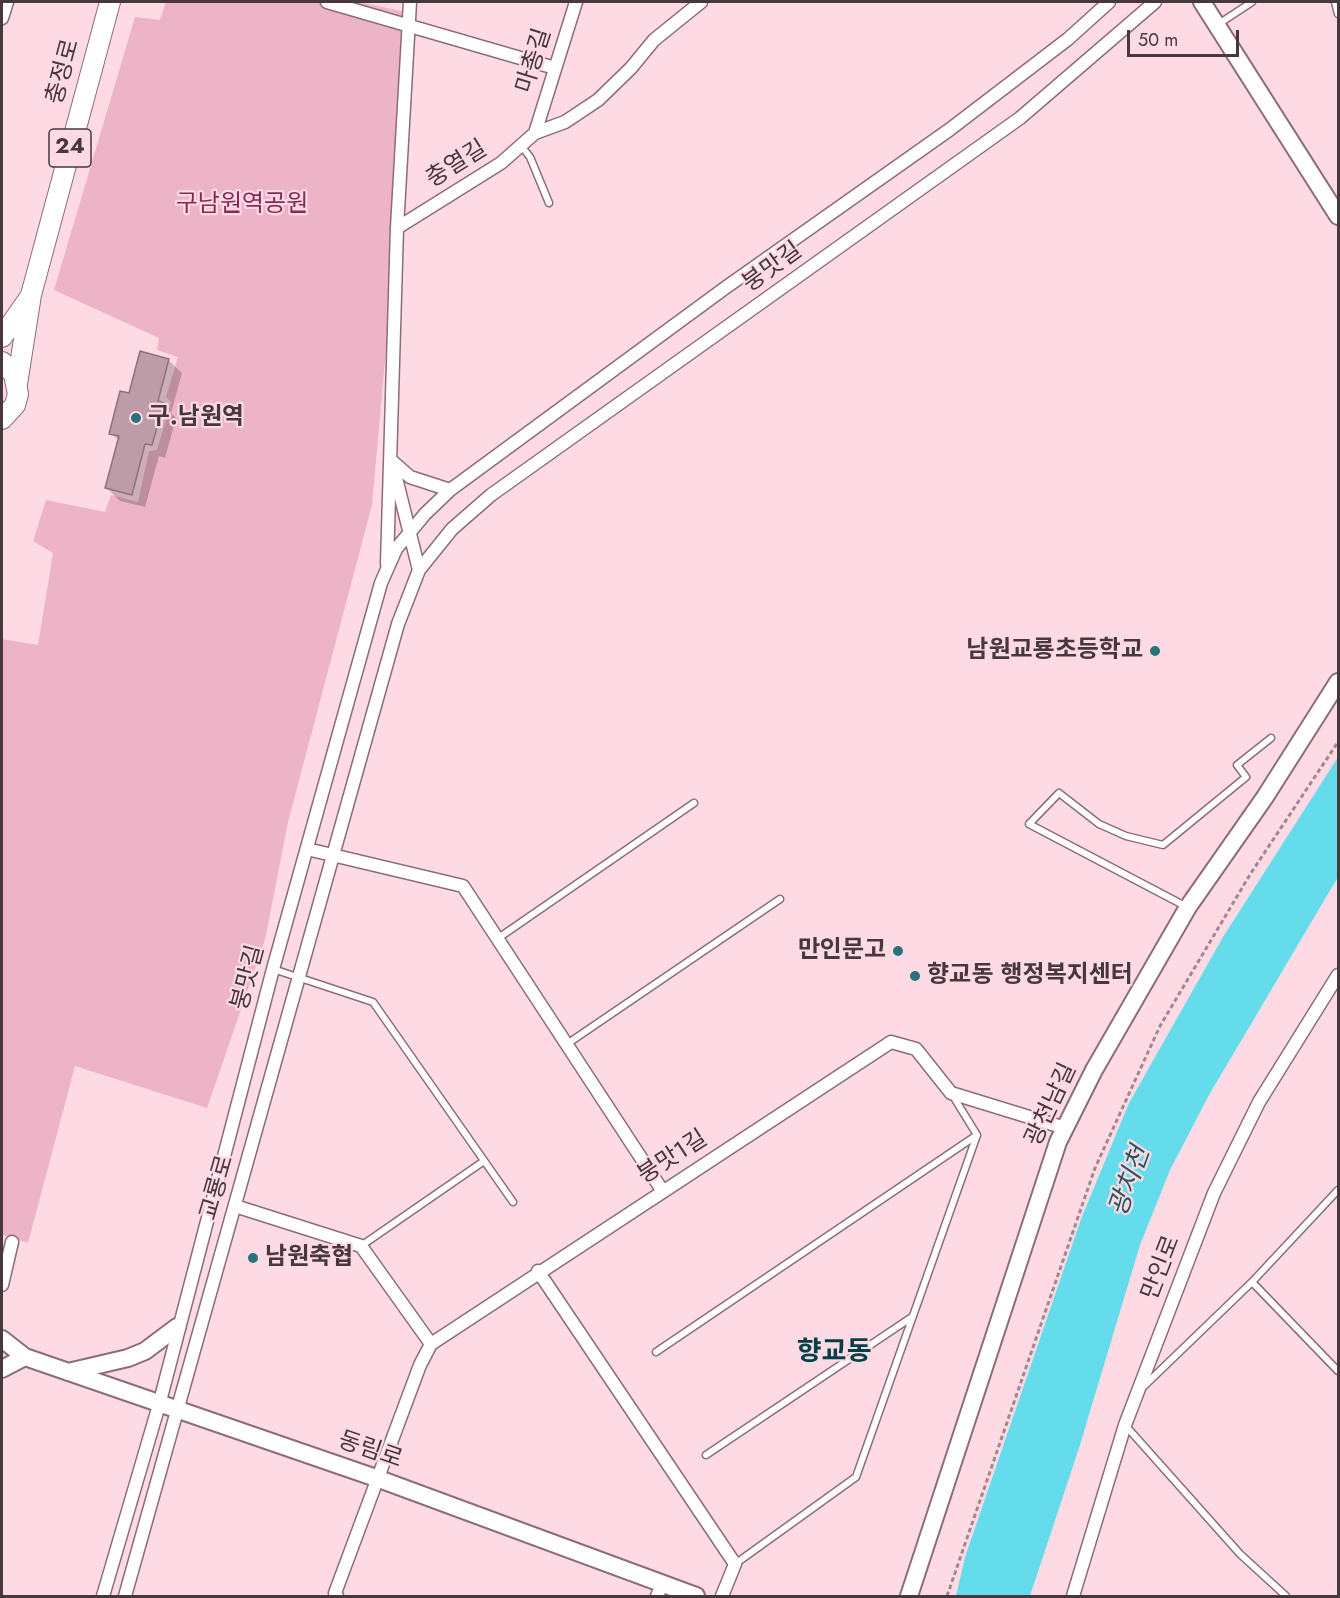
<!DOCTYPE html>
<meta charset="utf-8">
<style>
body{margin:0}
#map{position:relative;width:1340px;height:1598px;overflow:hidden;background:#fedae5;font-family:Jost,sans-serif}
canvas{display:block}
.frame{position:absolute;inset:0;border:3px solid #46383c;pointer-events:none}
.scale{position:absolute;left:1127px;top:30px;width:112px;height:27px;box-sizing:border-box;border:3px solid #46383c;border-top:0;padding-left:8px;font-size:18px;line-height:21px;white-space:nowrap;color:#46383c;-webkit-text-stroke:4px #fedae5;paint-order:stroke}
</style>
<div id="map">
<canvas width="1340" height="1598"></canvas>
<div class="frame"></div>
<div class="scale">50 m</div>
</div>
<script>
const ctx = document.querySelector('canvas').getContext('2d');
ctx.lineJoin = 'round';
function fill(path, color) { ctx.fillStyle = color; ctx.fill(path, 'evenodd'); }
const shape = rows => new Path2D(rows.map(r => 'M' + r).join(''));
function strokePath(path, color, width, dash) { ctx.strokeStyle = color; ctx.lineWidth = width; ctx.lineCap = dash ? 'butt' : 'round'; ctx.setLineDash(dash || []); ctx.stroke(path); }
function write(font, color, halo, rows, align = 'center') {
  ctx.font = font + ' Jost,"Noto Sans KR",sans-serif'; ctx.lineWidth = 4.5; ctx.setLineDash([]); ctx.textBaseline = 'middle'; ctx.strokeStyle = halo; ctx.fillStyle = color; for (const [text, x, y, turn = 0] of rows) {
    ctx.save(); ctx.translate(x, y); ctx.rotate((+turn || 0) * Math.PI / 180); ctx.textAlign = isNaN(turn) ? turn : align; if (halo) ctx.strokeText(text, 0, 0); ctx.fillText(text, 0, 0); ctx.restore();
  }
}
fill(shape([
 [166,2,360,2,405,12,397,228,372,505,288,822,265,940,207,1108,75,1066,28,1243,2,1235,2,639,38,645,53,553,33,541,46,500,105,512,111,495,138,502,149,451,157,450,171,402,166,397,178,357,157,350,159,338,54,290,135,17,160,20]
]), '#edb3c6');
fill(shape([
 [1338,757,1338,877,1209,1095,1170,1170,1140,1245,1079,1448,1030,1596,956,1596,965,1557,1081,1219,1129,1103,1223,937]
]), '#64dceb');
fill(shape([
 [168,360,182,373,171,413,176,418,165,458,159,456,145,507,120,501,107,488,119,441,111,433,130,395]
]), '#0003');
const building = shape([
 [140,351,169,359,158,401,164,403,152,445,145,444,132,495,105,488,119,436,109,434,120,391,129,393,140,351]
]);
fill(building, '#be9ca7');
strokePath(building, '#91717b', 1.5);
const lane = shape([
 [1335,2,1338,14],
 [1217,25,1252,2],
 [522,147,530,157,549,203],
 [1187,907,1029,824,1059,793,1099,824,1126,836,1163,845,1246,777,1237,765,1271,738],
 [497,939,694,803],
 [273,969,373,1002,513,1202],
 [567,1044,780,899],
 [361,1246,484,1161],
 [1252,1282,1338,1371],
 [656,1352,977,1135],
 [1142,1388,1252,1282,1338,1190],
 [1125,1425,1240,1554,1286,1596],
 [706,1455,912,1317],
 [735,1564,856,1477,977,1135,953,1096]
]);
const street = shape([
 [327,2,555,68],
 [2,18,7,2],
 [535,133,576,2],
 [397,228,501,163,535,133,565,122,598,100,631,68,654,40,701,2],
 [392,461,410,477,450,490],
 [394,470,419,570],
 [387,564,397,228,410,2],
 [307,849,463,886,662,1190],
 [235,1206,361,1246,431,1344],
 [538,1271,735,1564,722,1596],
 [2,1285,12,1242],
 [103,1596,159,1405,273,969,381,583,396,549,425,514,450,490,725,288,949,130,1068,39,1109,2],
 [125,1596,398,624,419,570,452,529,491,495,1020,118,1155,2],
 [337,1596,335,1593,420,1365,431,1344,891,1042,916,1049,951,1093,1065,1128],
 [657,1596,662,1585],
 [1073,1596,1125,1425,1214,1193,1259,1102,1338,975]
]);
const secondary = shape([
 [1202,2,1338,216],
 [2,1339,25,1357,379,1479,696,1596],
 [2,1369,25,1357],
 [68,1372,128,1358,145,1351,177,1327],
 [909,1596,1058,1142,1094,1070,1188,907,1265,797,1338,682]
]);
const primary = shape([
 [2,337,30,297],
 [2,362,14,374,18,394,15,405,2,419],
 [17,384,31,295,110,2]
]);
strokePath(lane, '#8c6d77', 9);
strokePath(street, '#8c6d77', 15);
strokePath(secondary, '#8c6d77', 20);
strokePath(primary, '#8c6d77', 22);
strokePath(shape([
 [947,1596,1095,1168,1160,1026,1251,873,1338,742]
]), '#a1888f', 3, [4.5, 3]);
strokePath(lane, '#fff', 6);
strokePath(street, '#fff', 12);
strokePath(secondary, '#fff', 16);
strokePath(primary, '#fff', 20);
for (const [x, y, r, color] of [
 [136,418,6,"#2a737c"],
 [1155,651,6,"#2a737c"],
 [898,951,6,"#2a737c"],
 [915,976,6,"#2a737c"],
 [253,1258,6,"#2a737c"]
]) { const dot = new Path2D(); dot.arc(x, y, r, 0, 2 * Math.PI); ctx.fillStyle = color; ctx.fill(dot); strokePath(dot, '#fedae5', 2); }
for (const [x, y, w] of [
 [70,148,42]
]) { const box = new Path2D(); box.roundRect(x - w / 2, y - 19, w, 38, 4.5); ctx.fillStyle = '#fedae5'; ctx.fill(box); strokePath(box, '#46383c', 1.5); }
write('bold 22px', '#46383c', null, [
 ["24",70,148]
]);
write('24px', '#46383c', '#fedae5', [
 ["마총길",535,61,-73],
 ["충정로",64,72,-75],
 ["충열길",457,165,-32],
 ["붕맛길",773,268,-36],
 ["붕맛길",249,978,-75],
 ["광천남길",1052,1105,-65],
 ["붕맛1길",673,1158,-33],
 ["교룡로",218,1188,-74],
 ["만인로",1162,1268,-69],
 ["동림로",370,1451,19]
]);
write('24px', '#8a2752', '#fedae5', [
 ["구남원역공원",242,205]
]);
write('bold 24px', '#46383c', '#fedae5', [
 ["구.남원역",148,418],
 ["남원교룡초등학교",1143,651,"right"],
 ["만인문고",886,951,"right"],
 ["향교동 행정복지센터",927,976],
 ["남원축협",265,1258]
], 'left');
write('italic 26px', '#24585e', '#fedae5', [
 ["광치천",1131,1182,-70]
]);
write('bold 27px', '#004148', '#fedae5', [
 ["향교동",834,1353]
]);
</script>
